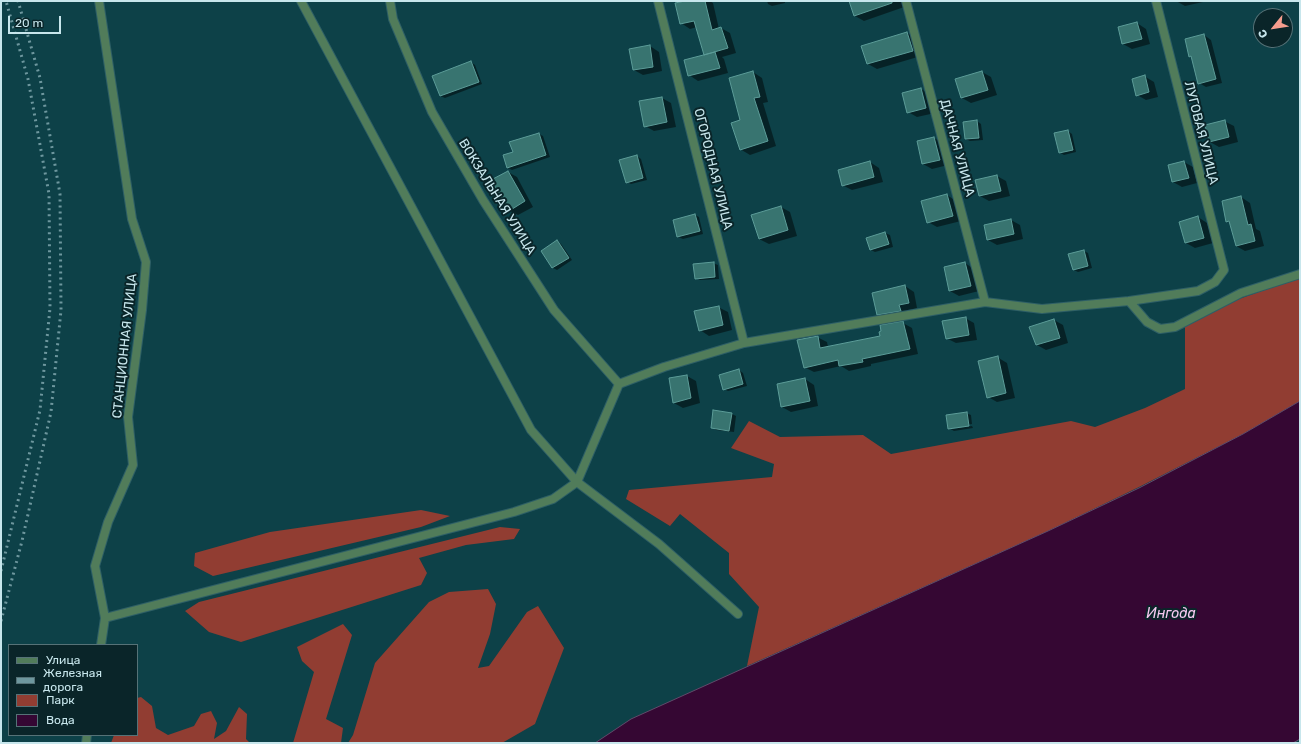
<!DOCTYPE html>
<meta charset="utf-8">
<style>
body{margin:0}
#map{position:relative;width:1301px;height:744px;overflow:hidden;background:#0d4148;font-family:Rubik,sans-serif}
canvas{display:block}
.frame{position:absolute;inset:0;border:2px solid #c7e6ec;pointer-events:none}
.legend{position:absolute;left:8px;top:644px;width:130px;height:92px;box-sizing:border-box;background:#0a2529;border:1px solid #567277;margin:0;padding:5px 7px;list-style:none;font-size:12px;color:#c7e6ec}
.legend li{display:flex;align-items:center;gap:8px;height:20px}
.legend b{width:20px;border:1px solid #567277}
.north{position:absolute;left:1253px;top:8px;width:40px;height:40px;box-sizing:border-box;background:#0a2529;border:1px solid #567277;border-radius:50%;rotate:240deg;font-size:11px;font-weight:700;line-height:16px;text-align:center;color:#c7e6ec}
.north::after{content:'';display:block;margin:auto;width:14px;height:18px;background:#f59d8e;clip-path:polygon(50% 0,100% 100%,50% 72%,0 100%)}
.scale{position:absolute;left:8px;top:16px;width:53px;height:18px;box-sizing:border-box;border:2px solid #c7e6ec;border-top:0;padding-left:5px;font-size:12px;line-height:14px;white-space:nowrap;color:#c7e6ec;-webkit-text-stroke:3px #0a2529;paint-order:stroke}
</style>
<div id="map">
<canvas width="1301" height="744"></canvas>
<div class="frame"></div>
<ul class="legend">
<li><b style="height:5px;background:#517c5a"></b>Улица</li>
<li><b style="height:5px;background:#6e979e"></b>Железная дорога</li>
<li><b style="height:11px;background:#913d32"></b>Парк</li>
<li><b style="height:11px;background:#350733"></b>Вода</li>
</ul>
<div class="north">С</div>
<div class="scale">20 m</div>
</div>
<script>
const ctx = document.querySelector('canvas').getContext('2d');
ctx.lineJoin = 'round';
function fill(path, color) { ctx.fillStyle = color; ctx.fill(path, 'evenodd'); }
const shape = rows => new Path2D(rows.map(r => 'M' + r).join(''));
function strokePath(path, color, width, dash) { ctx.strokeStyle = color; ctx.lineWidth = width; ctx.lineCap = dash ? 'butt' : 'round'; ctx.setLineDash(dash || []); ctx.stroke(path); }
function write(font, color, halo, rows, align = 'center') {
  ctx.font = font + ' Rubik,sans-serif'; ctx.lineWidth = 4; ctx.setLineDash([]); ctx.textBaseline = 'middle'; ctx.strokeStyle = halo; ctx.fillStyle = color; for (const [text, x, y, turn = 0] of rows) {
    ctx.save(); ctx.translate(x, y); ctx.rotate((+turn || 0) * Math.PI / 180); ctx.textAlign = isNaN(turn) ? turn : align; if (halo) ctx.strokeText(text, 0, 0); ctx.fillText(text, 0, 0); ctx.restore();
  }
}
fill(shape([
 [1300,277,1300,401,1243,434,1139,487,1048,531,747,666,759,607,729,574,729,553,680,514,670,526,626,499,629,490,772,477,774,464,731,448,749,421,780,437,863,435,891,454,1071,421,1095,427,1145,408,1185,389,1185,323,1228,303],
 [421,510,450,516,421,527,213,576,194,566,195,553,270,532],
 [500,527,520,529,514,539,466,545,419,558,427,573,421,585,241,642,209,632,185,611,199,602],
 [488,589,496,604,490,634,478,668,489,666,527,612,538,606,564,648,535,724,502,743,348,743,353,735,375,663,429,602,449,592],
 [343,624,352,635,326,719,343,728,341,743,293,743,314,672,302,661,297,647],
 [141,697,152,706,156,728,168,735,194,726,201,714,211,711,217,723,214,739,226,731,239,707,247,714,246,739,250,743,111,743,114,735,137,735,137,698]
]), '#913d32');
const water = shape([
 [1300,401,1300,739,1293,743,595,743,631,719,1048,531,1139,488,1243,434,1300,401]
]);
fill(water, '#350733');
strokePath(water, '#614a6a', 1);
fill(shape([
 [690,1,710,1,713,3,719,29,721,28,730,33,736,53,722,57,724,59,728,73,698,81,689,75,705,56,697,27,690,29,681,23],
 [767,1,785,1,785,3,772,6,768,4],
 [850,1,905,1,907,6,864,21,855,16],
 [1176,1,1203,1,1203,2,1185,6],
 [1137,23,1146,29,1150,44,1132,49,1123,44],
 [907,33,916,38,921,56,877,69,868,64],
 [1204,35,1211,40,1222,83,1206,87,1199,83,1193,58,1190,56],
 [650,46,659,52,662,71,643,75,634,70],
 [471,62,475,65,482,84,445,98,440,96],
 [753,72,762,78,768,102,763,103,776,146,750,155,740,149,742,121],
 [982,72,991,77,997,95,971,103,962,98],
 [1144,76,1154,82,1158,97,1146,100,1137,95],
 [921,89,930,94,935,113,917,117,908,112,904,93],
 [662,98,671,103,676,127,654,131,645,126],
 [977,121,981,124,983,140,970,141,966,139],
 [1224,121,1234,126,1238,142,1219,147,1210,142],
 [1068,131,1072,134,1076,152,1064,155,1059,152],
 [539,134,543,136,550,157,512,170,508,168],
 [934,138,943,143,948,165,932,169,923,164],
 [637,156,641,159,647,180,631,184,627,182],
 [870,162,879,168,883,182,852,190,842,185],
 [1184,162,1193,167,1197,183,1182,187,1173,182,1169,166],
 [508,172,517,177,533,207,518,215,509,210],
 [997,176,1006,181,1010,196,989,201,980,196],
 [947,195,956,201,961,221,937,227,928,222],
 [1241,197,1250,203,1256,229,1260,231,1264,246,1245,251,1236,246,1230,223,1227,221],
 [781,207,790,212,797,236,769,244,759,239],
 [695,215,699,217,703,234,683,239,678,237],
 [1198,217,1207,223,1213,243,1195,248,1186,243],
 [1011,220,1020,225,1023,239,997,245,988,240],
 [885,233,890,235,893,247,875,252,871,250,867,238],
 [557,241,561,244,572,260,557,270,553,268,542,251],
 [1084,251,1088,253,1092,268,1078,272,1074,270],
 [713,263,718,265,719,279,700,280,696,278],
 [965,263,974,269,979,291,959,296,950,291],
 [905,286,914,292,917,308,908,310,909,316,887,319,878,314],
 [718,307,728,312,732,330,709,336,700,330],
 [965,318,974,323,977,340,956,343,946,338],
 [1054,320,1063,325,1068,343,1046,350,1037,345],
 [903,323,912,328,918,354,871,364,871,366,849,371,841,366,814,372,804,367,817,337,827,342,828,347,881,337],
 [997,357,1007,363,1015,398,997,402,988,397],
 [739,370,743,373,747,386,728,391,724,389],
 [687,376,696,381,700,403,683,408,674,403,670,378],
 [805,379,814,385,818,406,791,412,782,407],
 [966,413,971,415,972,424,952,427,952,429,972,426,973,428,954,431,949,428],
 [732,414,736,416,734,432,716,430,712,427]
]), '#0007');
const building = shape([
 [685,1,705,1,712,30,721,27,728,48,704,55,694,21,680,24,675,3,685,1],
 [849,1,892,1,892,3,854,16,849,1],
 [1137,22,1142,39,1122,44,1118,27,1137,22],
 [907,32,913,51,867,64,861,46,907,32],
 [1204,34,1216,79,1198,84,1191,56,1189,57,1185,39,1204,34],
 [650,45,653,67,633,70,629,49,650,45],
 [715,52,720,68,688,76,684,60,715,52],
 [471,61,479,82,440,96,432,76,471,61],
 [753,71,760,97,754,98,768,141,740,150,731,123,740,120,729,78,753,71],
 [982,71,988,90,961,98,955,79,982,71],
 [1145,75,1149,92,1136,96,1132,79,1145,75],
 [921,88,926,108,907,113,902,93,921,88],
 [662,97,667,122,644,127,639,101,662,97],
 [977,120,979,138,965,139,963,122,977,120],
 [1225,120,1229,137,1209,142,1205,125,1225,120],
 [1068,130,1073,150,1059,153,1054,133,1068,130],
 [539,133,546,155,507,168,503,155,513,152,509,142,539,133],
 [934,137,940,160,922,164,917,141,934,137],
 [637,155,643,178,626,183,619,160,637,155],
 [870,161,874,177,842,186,838,170,870,161],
 [1184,161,1189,178,1172,182,1168,165,1184,161],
 [508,171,525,201,509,211,491,180,508,171],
 [997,175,1001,191,979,196,975,180,997,175],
 [947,194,953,216,927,223,921,201,947,194],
 [1241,196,1248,225,1251,224,1255,241,1236,246,1229,221,1226,222,1222,201,1241,196],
 [781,206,788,230,759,239,751,215,781,206],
 [695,214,700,231,677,237,673,220,695,214],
 [1198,216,1204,238,1185,243,1179,222,1198,216],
 [1011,219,1014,234,987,240,984,225,1011,219],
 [885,232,889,244,870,250,866,238,885,232],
 [557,240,569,258,552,268,541,251,557,240],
 [1084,250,1088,266,1073,270,1068,254,1084,250],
 [714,262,715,277,695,279,693,264,714,262],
 [965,262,971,286,949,291,944,267,965,262],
 [905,285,909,303,899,305,901,311,877,315,872,293,905,285],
 [719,306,723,325,699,331,694,311,719,306],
 [966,317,969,335,946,339,942,321,966,317],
 [1054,319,1060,338,1036,345,1029,327,1054,319],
 [903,321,910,349,862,359,863,362,839,366,838,360,804,368,797,340,818,336,820,348,880,336,879,332,881,331,880,325,903,321],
 [998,356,1006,393,987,398,978,361,998,356],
 [739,369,743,384,723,390,719,375,739,369],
 [687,375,691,398,673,403,669,378,687,375],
 [805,378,810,401,781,407,777,384,805,378],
 [713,410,732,413,729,431,711,428,713,410],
 [967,412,969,426,948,429,946,415,967,412]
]);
fill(building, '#387470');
strokePath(building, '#5c9c98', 1);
const minor = shape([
 [99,1,132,219,146,262,142,310,128,417,133,465,108,522,95,566,105,618],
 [301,1,531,430,577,482,659,544,738,614],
 [390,1,393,19,432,112,483,200,554,310,619,384],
 [658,1,744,343],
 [906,1,985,302],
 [1129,301,1198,291,1215,282,1224,270,1156,1],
 [101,645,105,618,514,512,553,499,577,482,619,384,664,367,744,343,985,302,1042,309,1129,301,1147,322,1160,329,1175,327,1241,293,1300,274],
 [86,743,87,735]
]);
strokePath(minor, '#2e5f66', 10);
strokePath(minor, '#517c5a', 8);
strokePath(shape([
 [1,571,40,410,50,308,49,194,28,79,6,1],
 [1,621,22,541,51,412,61,310,60,194,40,78,18,1]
]), '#6e979e', 3, [2, 4]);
write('13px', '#c7e6ec', '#0a2529', [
 ["ЛУГОВАЯ УЛИЦА",1201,133,76],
 ["ДАЧНАЯ УЛИЦА",957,148,75],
 ["ОГОРОДНАЯ УЛИЦА",713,169,76],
 ["ВОКЗАЛЬНАЯ УЛИЦА",497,197,58],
 ["СТАНЦИОННАЯ УЛИЦА",125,346,-84]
]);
write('italic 14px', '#f7c9f1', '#0a2529', [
 ["Ингода",1171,614]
]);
</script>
